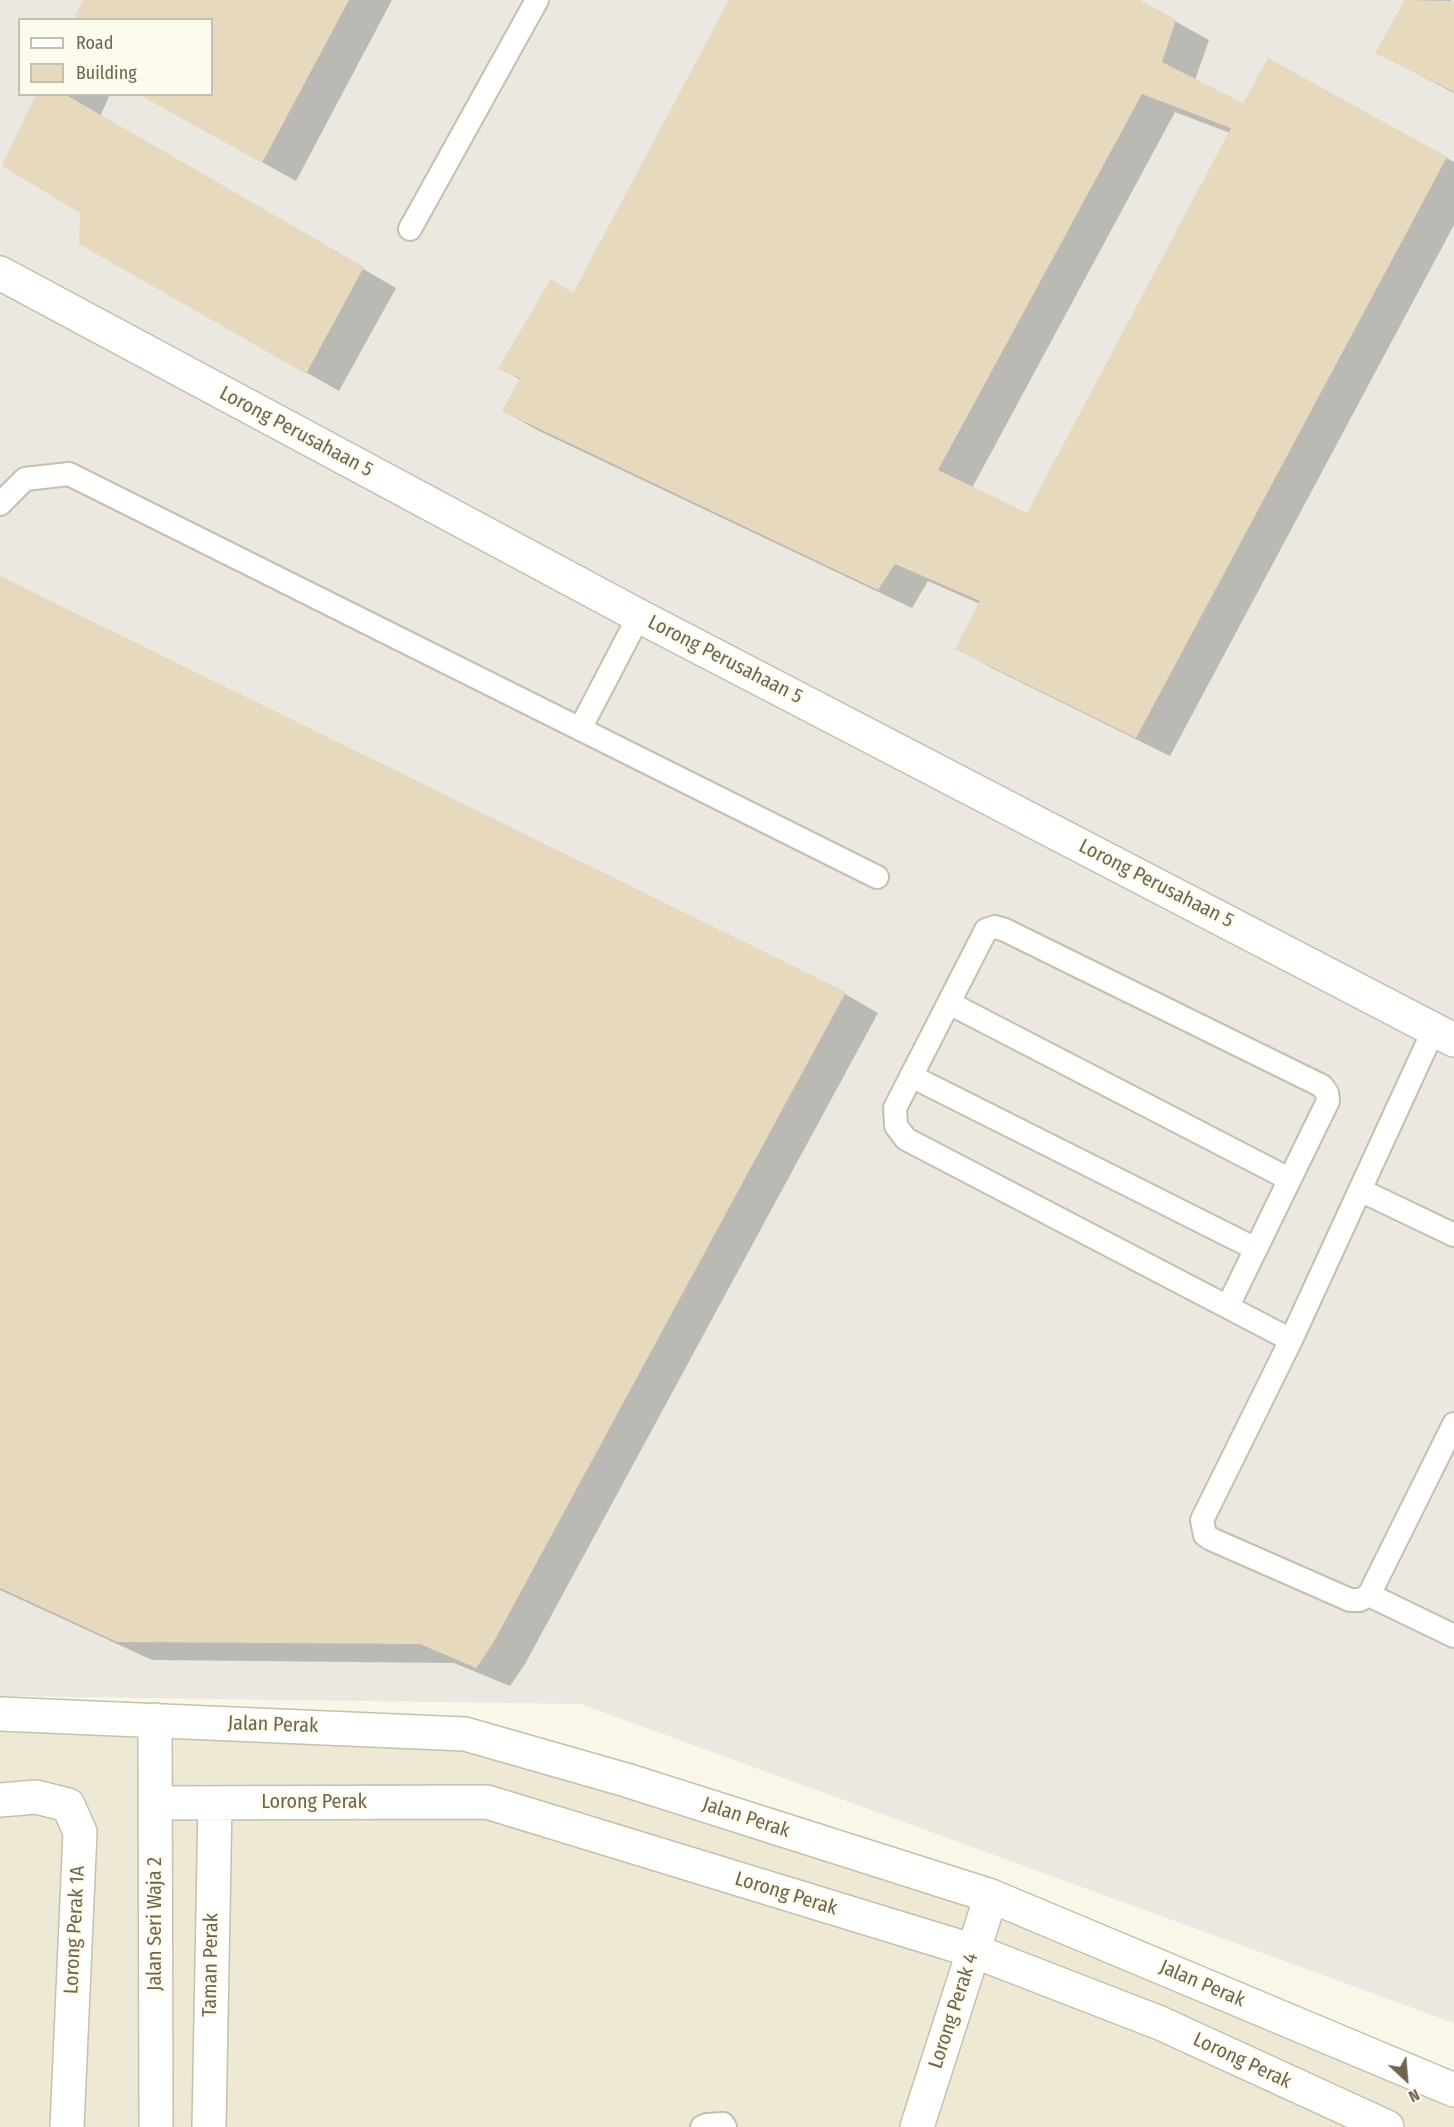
<!DOCTYPE html>
<style>
body{margin:0}
#map{position:relative;width:1454px;height:2127px;overflow:hidden;background:#f9f7e7;font-family:"Fira Sans Condensed",sans-serif}
canvas{display:block}
.legend{position:absolute;left:18px;top:18px;width:195px;height:78px;box-sizing:border-box;background:#fdfbed;border:2px solid #c5bfae;margin:0;padding:8px 10px;list-style:none;font-size:18px;color:#70644f}
.legend li{display:flex;align-items:center;gap:12px;height:30px}
.legend b{width:30px;border:2px solid #c5bfae}
.north{position:absolute;left:1376px;top:2049px;width:60px;height:60px;-webkit-text-stroke:4px #fdfbed;paint-order:stroke;rotate:154deg;font-size:16px;font-weight:700;line-height:24px;text-align:center;color:#70644f}
.north::after{content:'';display:block;margin:auto;width:21px;height:27px;background:#70644f;clip-path:polygon(50% 0,100% 100%,50% 72%,0 100%)}
</style>
<div id="map">
<canvas width="1454" height="2127"></canvas>
<ul class="legend">
<li><b style="height:8px;background:#fff"></b>Road</li>
<li><b style="height:16px;background:#e6d9bd"></b>Building</li>
</ul>
<div class="north">N</div>
</div>
<script>
const ctx = document.querySelector('canvas').getContext('2d');
ctx.lineJoin = 'round';
function fill(path, color) { ctx.fillStyle = color; ctx.fill(path, 'evenodd'); }
const shape = rows => new Path2D(rows.map(r => 'M' + r).join(''));
function strokePath(path, color, width, dash) { ctx.strokeStyle = color; ctx.lineWidth = width; ctx.lineCap = dash ? 'butt' : 'round'; ctx.setLineDash(dash || []); ctx.stroke(path); }
function write(font, color, halo, rows, align = 'center') {
  ctx.font = font + ' "Fira Sans Condensed",sans-serif'; ctx.lineWidth = 5; ctx.setLineDash([]); ctx.textBaseline = 'middle'; ctx.strokeStyle = halo; ctx.fillStyle = color; for (const [text, x, y, turn = 0] of rows) {
    ctx.save(); ctx.translate(x, y); ctx.rotate((+turn || 0) * Math.PI / 180); ctx.textAlign = isNaN(turn) ? turn : align; if (halo) ctx.strokeText(text, 0, 0); ctx.fillText(text, 0, 0); ctx.restore();
  }
}
fill(shape([
 [0,1714,465,1734,991,1896,1454,2090,1454,2127,0,2127]
]), '#ede9d4');
fill(shape([
 [0,0,1454,0,1454,2023,581,1704,0,1696],
 [20,20,212,20,212,94,20,94]
]), '#eae8e0');
fill(shape([
 [85,0,392,0,296,181,139,94,212,94,212,20],
 [731,0,1137,0,1209,40,1195,80,1244,105,1268,60,1454,162,1454,225,1170,756,990,667,957,648,980,604,928,581,912,608,537,430,504,411,521,380,500,368,574,294],
 [1175,112,1230,133,1028,514,972,488],
 [1407,0,1450,0,1454,2,1454,93,1377,53],
 [38,94,110,94,100,117,396,288,339,391,80,243,82,212],
 [0,577,845,994,878,1013,525,1664,510,1686,454,1663,152,1660,0,1590]
]), '#0003');
fill(shape([
 [83,0,349,0,262,163,138,94,212,94,212,20,73,20],
 [729,0,1140,0,1176,20,1162,62,1243,103,1268,58,1447,157,1136,738,955,649,980,601,895,564,878,590,502,411,520,378,498,369,551,279,573,293],
 [1142,94,1231,128,1027,513,938,470],
 [1405,0,1454,1,1454,92,1375,53],
 [36,94,69,94,68,96,364,267,306,374,79,244,80,213,2,166],
 [0,576,846,992,492,1645,476,1668,420,1644,117,1642,0,1588]
]), '#e6d9bd');
const lane = shape([
 [410,229,537,0],
 [0,504,25,479,69,474,877,877],
 [580,729,639,616],
 [949,1003,1289,1179],
 [1434,1029,1291,1340,1202,1520,1205,1535,1211,1539,1350,1600,1360,1600,1369,1595,1454,1424],
 [911,1076,1256,1249],
 [1360,1190,1454,1235],
 [1228,1306,1328,1101,1327,1093,1322,1086,1005,930,995,927,986,930,895,1108,896,1126,906,1139,1291,1340],
 [1369,1595,1454,1636],
 [702,2127,707,2125,723,2124,725,2127]
]);
const street = shape([
 [0,273,639,616,1454,1040],
 [0,1714,465,1734,626,1780,991,1896,1454,2090],
 [155,1720,156,2127],
 [0,1800,36,1797,68,1805,80,1832,67,2127],
 [155,1803,487,1802,974,1951,1160,2023,1387,2127],
 [209,2127,215,1803],
 [917,2127,991,1896]
]);
strokePath(lane, '#c7bfac', 26);
strokePath(street, '#c7bfac', 36);
strokePath(lane, '#fff', 22);
strokePath(street, '#fff', 33);
write('20px', '#70644f', '#fdfbed', [
 ["Lorong Perusahaan 5",296,432,28],
 ["Lorong Perusahaan 5",725,660,27],
 ["Lorong Perusahaan 5",1156,884,27],
 ["Jalan Perak",273,1725,2],
 ["Lorong Perak",314,1802],
 ["Jalan Perak",746,1818,18],
 ["Lorong Perak",786,1894,17],
 ["Jalan Seri Waja 2",155,1924,-90],
 ["Lorong Perak 1A",75,1930,-87],
 ["Taman Perak",211,1965,-89],
 ["Jalan Perak",1202,1984,23],
 ["Lorong Perak 4",954,2011,-72],
 ["Lorong Perak",1242,2061,25]
]);
</script>
